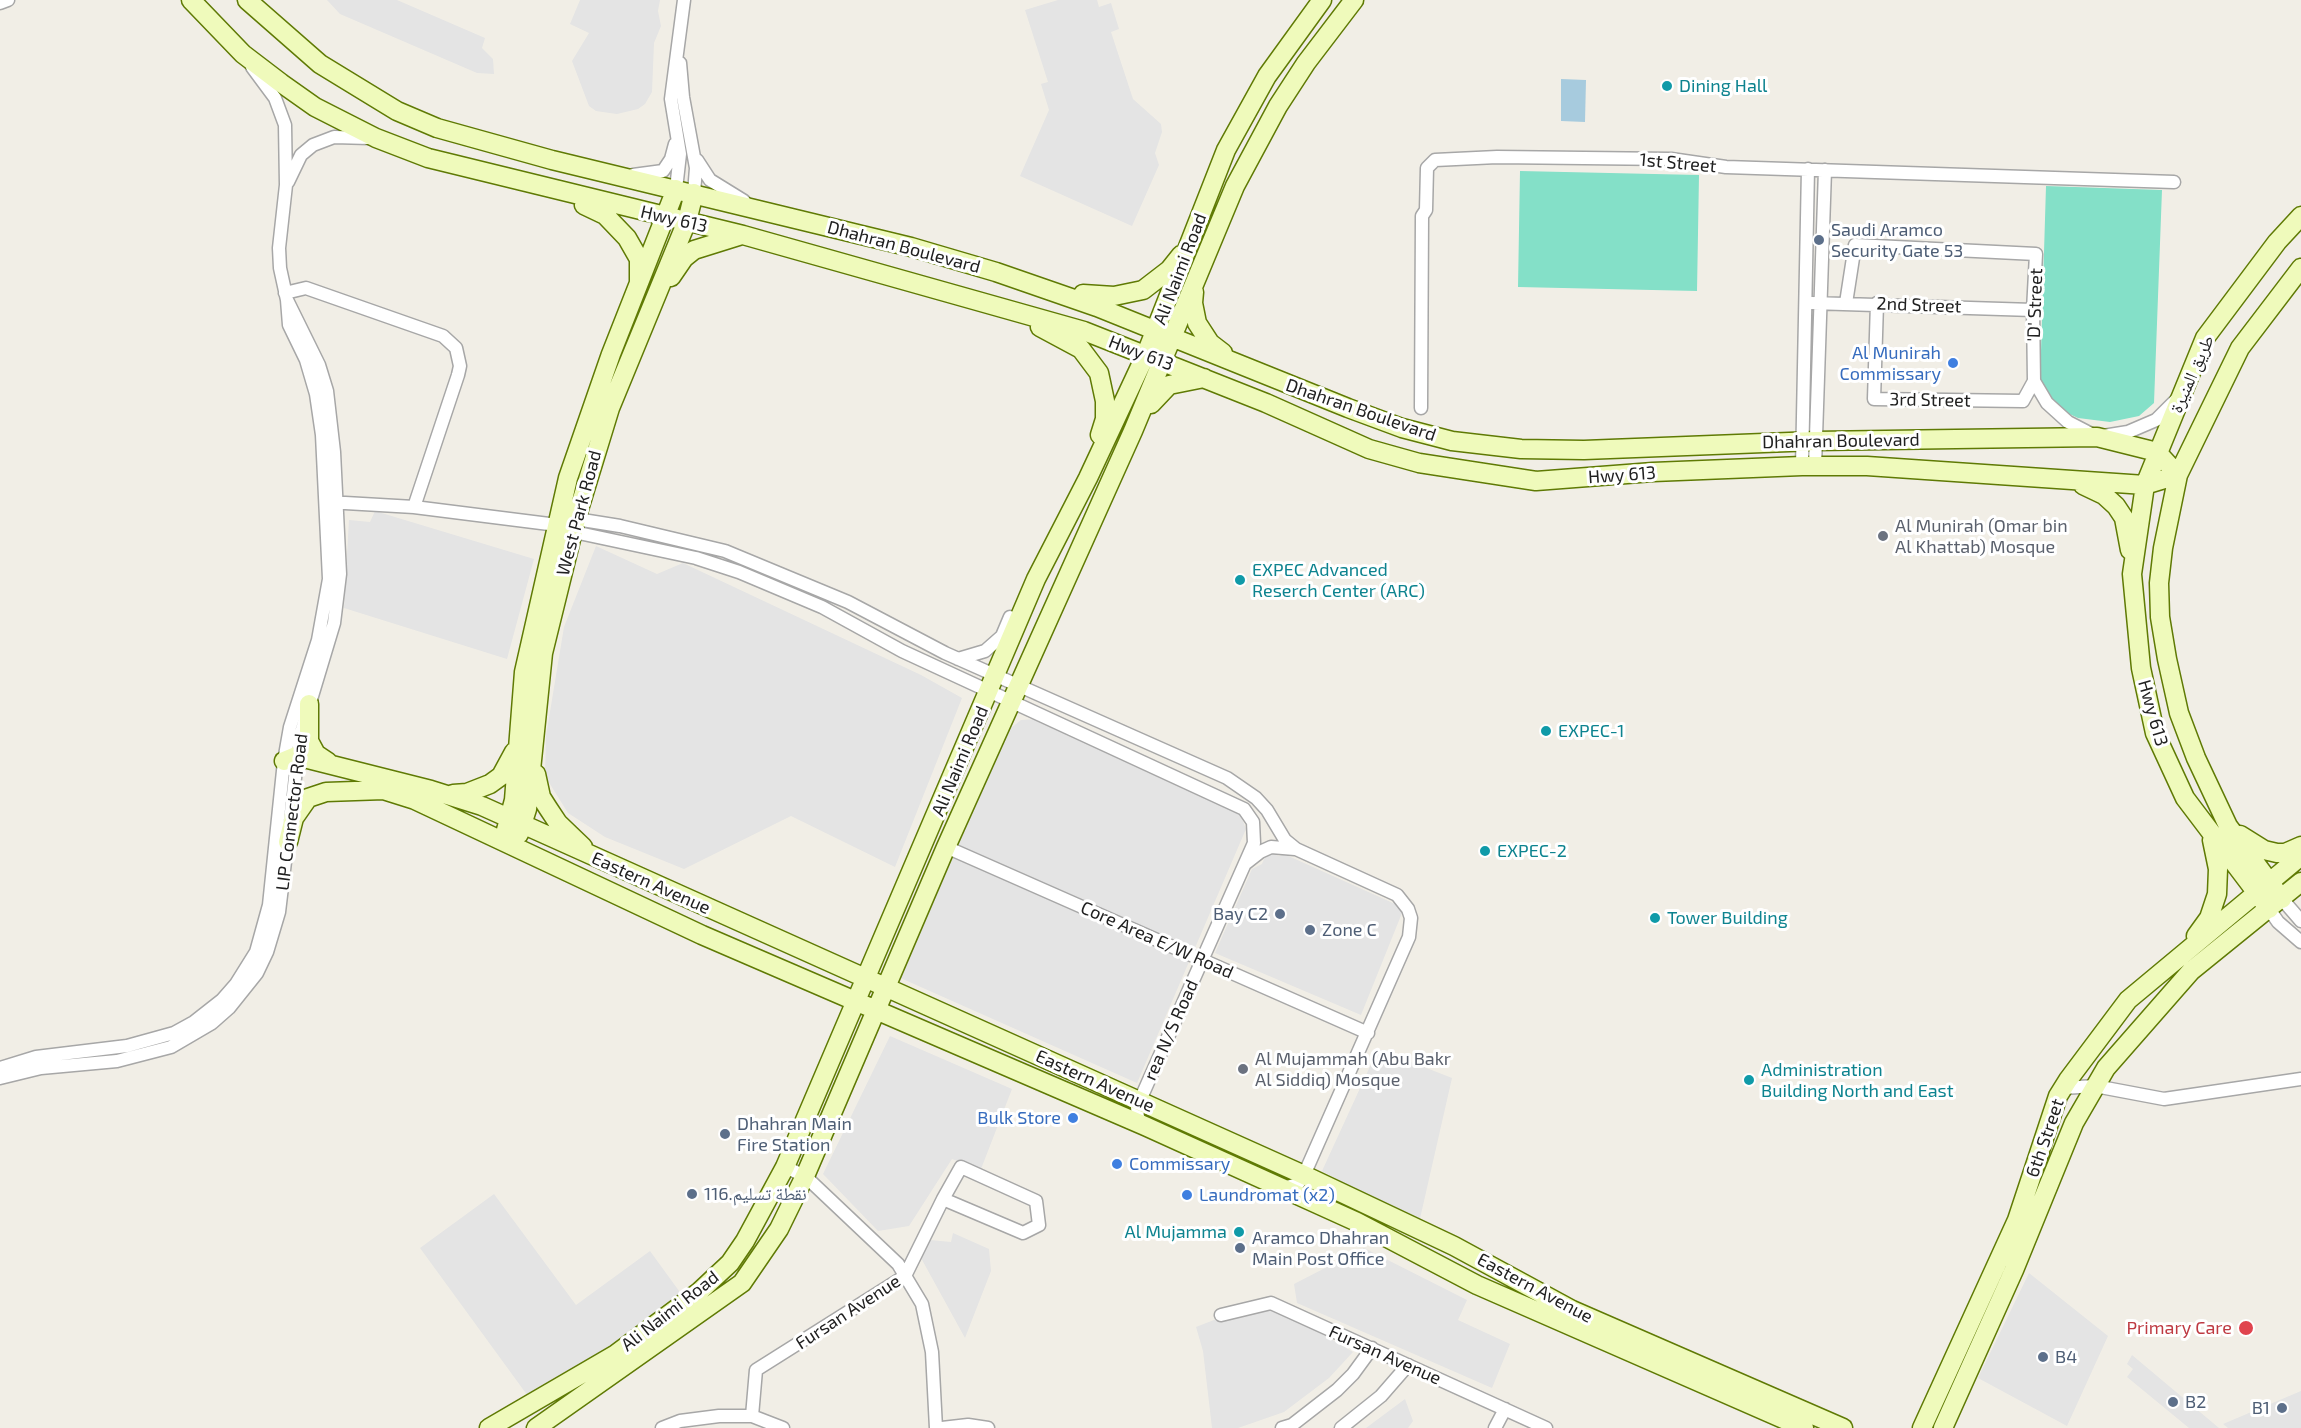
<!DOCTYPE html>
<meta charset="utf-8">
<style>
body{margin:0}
canvas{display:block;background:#f1eee6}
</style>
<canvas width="2301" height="1428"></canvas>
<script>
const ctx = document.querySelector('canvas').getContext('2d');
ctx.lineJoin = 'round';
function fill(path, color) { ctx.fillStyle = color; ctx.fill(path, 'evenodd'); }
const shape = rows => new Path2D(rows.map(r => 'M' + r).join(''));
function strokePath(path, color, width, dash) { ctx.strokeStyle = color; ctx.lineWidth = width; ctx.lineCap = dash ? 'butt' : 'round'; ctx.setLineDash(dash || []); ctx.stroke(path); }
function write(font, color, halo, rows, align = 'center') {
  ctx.font = font + ' "Exo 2","Noto Naskh Arabic",sans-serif'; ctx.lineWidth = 6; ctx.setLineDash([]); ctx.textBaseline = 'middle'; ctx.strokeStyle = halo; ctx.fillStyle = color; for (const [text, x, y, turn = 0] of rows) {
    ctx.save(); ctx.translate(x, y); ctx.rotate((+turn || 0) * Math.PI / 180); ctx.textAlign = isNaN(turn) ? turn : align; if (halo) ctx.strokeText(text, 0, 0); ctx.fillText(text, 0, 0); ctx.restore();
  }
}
fill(shape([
 [1520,171,1699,175,1697,291,1518,287],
 [2046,186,2162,190,2154,403,2139,416,2110,422,2078,418,2063,411,2045,396,2040,384]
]), '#84e0c8');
fill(shape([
 [327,0,397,0,485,38,482,48,493,59,494,74,477,73,340,14],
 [580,0,660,0,658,11,661,26,654,43,652,92,645,104,638,109,617,114,596,111,589,106,572,61,589,33,570,24],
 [1058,0,1097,0,1099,7,1111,3,1119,29,1111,32,1133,99,1161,124,1162,132,1155,153,1159,165,1132,226,1020,176,1049,110,1041,84,1048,82,1025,10],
 [375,511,534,559,507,659,344,608,349,520,370,522],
 [596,546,657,574,683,563,921,675,962,698,895,867,791,816,684,869,605,837,568,813,545,776,546,736,564,627],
 [1036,719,1239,811,1246,829,1137,1083,896,976,1011,728,1021,720],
 [1267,852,1279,856,1284,854,1404,908,1361,1015,1215,953,1252,869,1262,864],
 [890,1036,1012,1089,981,1169,952,1159,909,1226,878,1231,823,1174],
 [1378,1049,1452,1078,1419,1223,1322,1171],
 [494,1194,576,1305,650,1251,682,1295,533,1403,420,1248],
 [953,1233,989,1249,991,1271,965,1338,921,1258,930,1240,951,1242],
 [1364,1248,1467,1300,1458,1320,1510,1344,1492,1388,1297,1303,1294,1284],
 [2029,1273,2108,1336,2067,1426,1978,1378],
 [1265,1300,1353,1352,1329,1378,1284,1412,1238,1428,1212,1428,1203,1351,1196,1327],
 [2132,1355,2219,1428,2189,1428,2127,1377,2133,1369,2127,1364],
 [2301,1391,2301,1428,2228,1428,2223,1424],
 [1405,1399,1413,1421,1408,1428,1366,1428]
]), '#e4e4e4');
fill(shape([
 [1561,79,1586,80,1585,122,1561,121]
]), '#a7cbde');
const street = shape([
 [0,3,8,0],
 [680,63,683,97,696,168,694,193],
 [252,67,275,98,285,125,286,185,279,248,280,268,287,300],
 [697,160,710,180,744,201],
 [633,175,663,171,671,159,675,144],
 [288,182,301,155,313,145,334,137,369,138],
 [676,189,680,154,671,99,684,0],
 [285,293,306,288,443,336,456,348,460,366,458,375,414,507],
 [1812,303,2033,310],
 [1846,303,1855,245,2036,254,2033,310,2034,381,2023,401,1874,399,1877,303],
 [2034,381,2047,403,2068,422,2097,437,2128,432,2156,420,2177,399],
 [1421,408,1422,216,1426,210,1427,168,1435,160,1497,157,1671,159,1726,167,2174,182],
 [1802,466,1808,169],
 [1815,466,1825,170],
 [328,502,414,507,557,525,574,532,696,558,739,572,822,607,902,651,1244,809,1253,822,1254,843,1137,1107,1138,1118,1144,1125],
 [570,521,576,519,620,526,725,551,848,602,945,653,1227,778,1256,798,1267,810,1285,840,1296,849,1397,895,1408,909,1411,918,1409,937,1304,1175,1298,1184,1283,1188],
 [958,659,985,651,1002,636,1010,617],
 [946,847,1368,1033],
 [1246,863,1260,852,1271,847,1295,849],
 [2282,899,2301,921],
 [2269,909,2278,922,2301,942],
 [0,1068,36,1057,127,1046,174,1033,194,1022,222,1000,236,984,256,952,269,905,284,761,290,727,318,640,329,579,322,435,316,394,306,360,289,325,287,300,319,365,327,391,334,452,340,574,334,623,300,736,279,912,267,952,257,973,229,1008,212,1023,171,1047,117,1061,41,1068,0,1078],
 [2063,1088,2095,1086,2164,1099,2301,1079],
 [785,1167,805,1176,898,1264,922,1304,932,1352,936,1428],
 [1221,1315,1271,1303,1546,1428],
 [752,1416,756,1370,905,1276,943,1199,961,1167,1036,1201,1039,1225,1023,1233,943,1199],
 [662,1428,680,1421,719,1416,752,1416,783,1428],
 [942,1428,968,1425,988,1428],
 [1282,1428,1292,1425,1337,1390,1353,1374,1372,1348],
 [1341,1428,1381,1396,1408,1365],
 [1495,1428,1505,1409]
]);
const secondary = shape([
 [191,0,243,54,281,83,315,107,376,138,428,158,743,235,1084,331,1266,403,1369,449,1419,463,1536,481,1653,472,1802,466,1867,466,2145,485,2178,475],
 [247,0,320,64,397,111,437,128,552,160,911,247,996,272,1097,307,1348,408,1402,428,1452,441,1521,449,1584,450,1815,441,2097,437,2157,452,2178,475],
 [584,205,605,215,627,238,639,259,639,281],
 [671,277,684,258,694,250,742,235],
 [1194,292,1193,303,1197,323,1210,343,1223,353],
 [1083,294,1114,296,1143,290,1169,270,1181,255],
 [1040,327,1081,349,1099,373,1105,401,1105,419,1100,435],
 [1151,404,1169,385,1204,378],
 [2083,485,2104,495,2116,506,2124,518,2130,550],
 [309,704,309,741,316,754,328,762],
 [284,761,296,756,431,790,482,806,1304,1175,1454,1246,1572,1310,1843,1428],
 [536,774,541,797,548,808,558,823,583,847],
 [380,789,415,800,702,935,1145,1126,1357,1222,1477,1285,1804,1428],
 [453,794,467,793,490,784,501,776,514,752],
 [506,830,514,800,524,672,568,478,611,354,676,189],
 [519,834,527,809,543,653,576,519,610,408,687,221,694,193],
 [2240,835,2264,850,2277,853,2285,853,2301,846],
 [288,842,294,818,308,798,326,792,384,790],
 [2282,899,2228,826,2196,758,2179,713,2167,659,2160,617,2159,583,2163,548,2178,475,2240,348,2301,268],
 [2269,909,2185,798,2155,733,2141,668,2132,574,2145,485,2205,338,2277,242,2301,216],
 [2196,936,2209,918,2217,894,2218,869,2212,840],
 [489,1428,616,1354,699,1292,730,1263,745,1241,785,1167,1036,579,1088,478,1146,354,1226,150,1267,76,1322,0],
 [536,1428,742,1283,779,1229,805,1176,946,847,1133,431,1235,186,1278,106,1306,63,1354,0],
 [1922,1428,2017,1220,2058,1096,2068,1080,2128,1000,2301,856],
 [1943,1428,2014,1270,2074,1123,2106,1068,2191,971,2301,882]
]);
strokePath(street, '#a7a7a7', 15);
strokePath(secondary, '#5f7a04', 21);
strokePath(street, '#fff', 12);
strokePath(secondary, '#effabb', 18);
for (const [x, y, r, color] of [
 [1667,86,6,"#0f9aa8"],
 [1819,240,6,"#5c6f8a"],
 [1953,363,6,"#3f7fe0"],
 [1883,536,6,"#6b7280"],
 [1240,580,6,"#0f9aa8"],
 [1546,731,6,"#0f9aa8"],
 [1485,851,6,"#0f9aa8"],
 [1280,914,6,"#5c6f8a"],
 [1655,918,6,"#0f9aa8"],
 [1310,930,6,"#5c6f8a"],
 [1243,1069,6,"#6b7280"],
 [1749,1080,6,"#0f9aa8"],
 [1073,1118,6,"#3f7fe0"],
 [725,1134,6,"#5c6f8a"],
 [1117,1164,6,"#3f7fe0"],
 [692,1194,6,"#5c6f8a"],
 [1187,1195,6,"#3f7fe0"],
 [1239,1232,6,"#0f9aa8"],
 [1240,1248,6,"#5c6f8a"],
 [2246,1328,8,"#e0444e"],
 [2043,1357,6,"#5c6f8a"],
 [2173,1402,6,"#5c6f8a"],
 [2282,1408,6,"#5c6f8a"]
]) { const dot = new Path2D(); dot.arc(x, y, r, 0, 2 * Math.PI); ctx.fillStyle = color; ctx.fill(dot); strokePath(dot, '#fff', 2); }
write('18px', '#0d838f', '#fff', [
 ["Dining Hall",1679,86],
 ["EXPEC Advanced",1252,570],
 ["Reserch Center (ARC)",1252,591],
 ["EXPEC-1",1558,731],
 ["EXPEC-2",1497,851],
 ["Tower Building",1667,918],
 ["Administration",1761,1070],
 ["Building North and East",1761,1091],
 ["Al Mujamma",1227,1232,"right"]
], 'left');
write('18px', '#202020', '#fff', [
 ["1st Street",1678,163,5],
 ["Hwy 613",674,219,13],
 ["Dhahran Boulevard",904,247,15],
 ["Ali Naimi Road",1180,269,-69],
 ["2nd Street",1919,305,2],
 ["'D' Street",2035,305,-88],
 ["Hwy 613",1141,353,21],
 ["طريق المنيرة",2192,374,-66],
 ["3rd Street",1930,400,1],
 ["Dhahran Boulevard",1361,410,19],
 ["Dhahran Boulevard",1841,441,-1],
 ["Hwy 613",1622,475,-4],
 ["West Park Road",579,513,-75],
 ["Hwy 613",2153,713,74],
 ["Ali Naimi Road",960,761,-67],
 ["LIP Connector Road",292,812,-83],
 ["Eastern Avenue",651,883,24],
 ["Core Area E/W Road",1157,940,24],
 ["rea N/S Road",1171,1030,-66],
 ["Eastern Avenue",1095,1081,24],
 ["6th Street",2045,1138,-71],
 ["Eastern Avenue",1535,1288,28],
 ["Ali Naimi Road",670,1311,-38],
 ["Fursan Avenue",848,1312,-33],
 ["Fursan Avenue",1385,1355,24]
]);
write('18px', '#4e5e75', '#fff', [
 ["Saudi Aramco",1831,230],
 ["Security Gate 53",1831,251],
 ["Bay C2",1268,914,"right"],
 ["Zone C",1322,930],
 ["Dhahran Main",737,1124],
 ["Fire Station",737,1145],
 ["نقطة تسليم.116",704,1194],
 ["Aramco Dhahran",1252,1238],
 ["Main Post Office",1252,1259],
 ["B4",2055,1357],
 ["B2",2185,1402],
 ["B1",2270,1408,"right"]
], 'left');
write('18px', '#366cbe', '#fff', [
 ["Al Munirah",1941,353],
 ["Commissary",1941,374],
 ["Bulk Store",1061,1118],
 ["Commissary",1129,1164,"left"],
 ["Laundromat (x2)",1199,1195,"left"]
], 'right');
write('18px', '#5b616d', '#fff', [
 ["Al Munirah (Omar bin",1895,526],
 ["Al Khattab) Mosque",1895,547],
 ["Al Mujammah (Abu Bakr",1255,1059],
 ["Al Siddiq) Mosque",1255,1080]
], 'left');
write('18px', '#be3a42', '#fff', [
 ["Primary Care",2232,1328]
], 'right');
</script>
